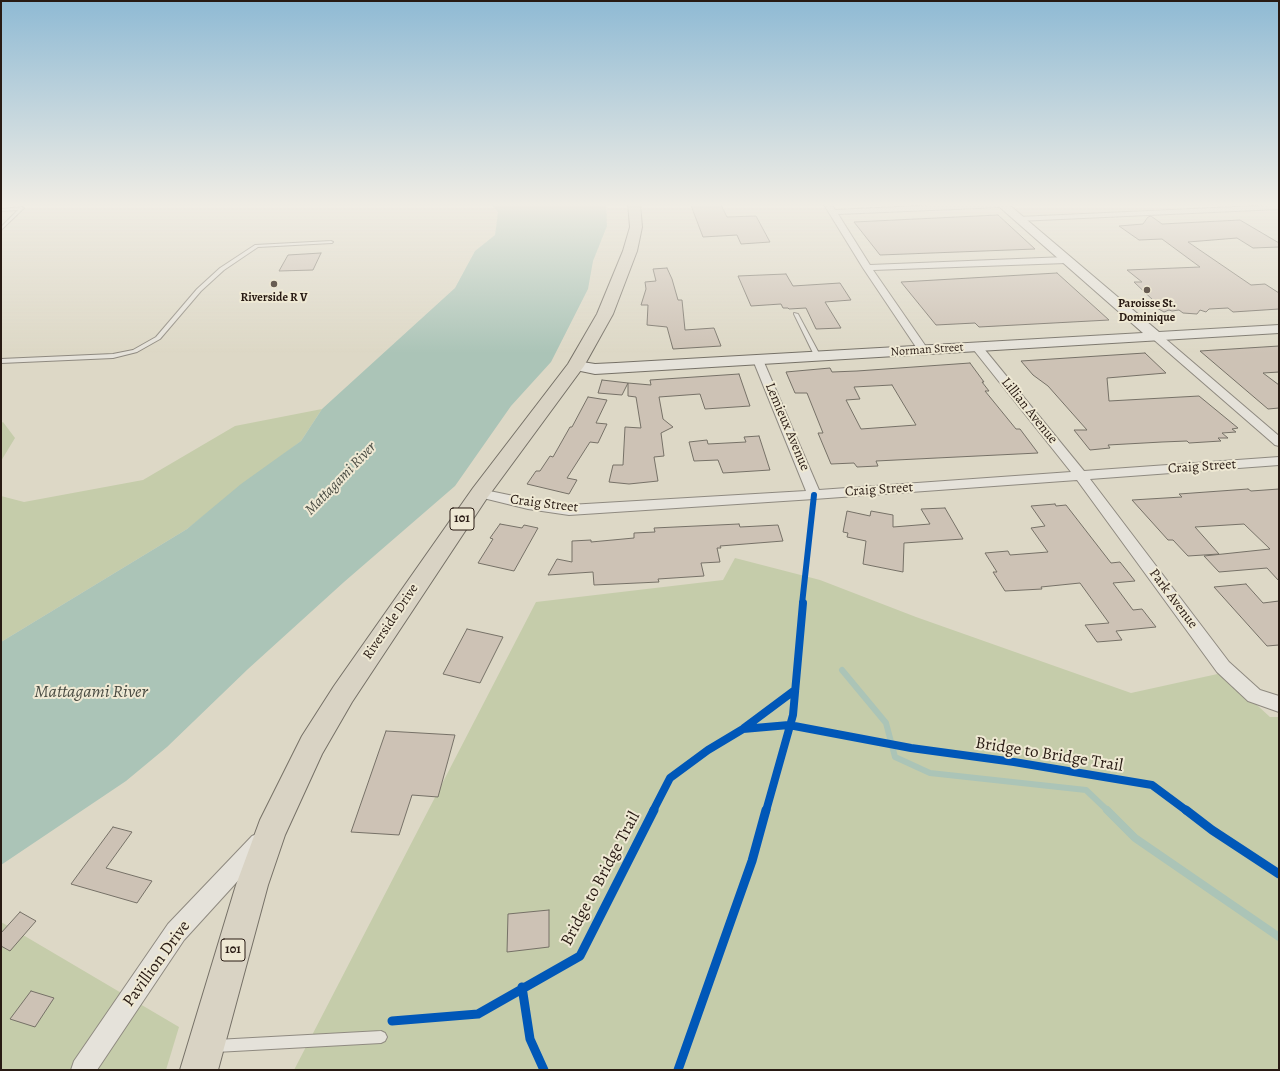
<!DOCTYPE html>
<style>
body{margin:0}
#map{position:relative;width:1280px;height:1071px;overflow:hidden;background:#ddd8c6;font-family:Alegreya,serif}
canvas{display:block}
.frame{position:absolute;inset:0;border:2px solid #281a13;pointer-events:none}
</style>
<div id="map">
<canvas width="1280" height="1071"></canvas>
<div class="frame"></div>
</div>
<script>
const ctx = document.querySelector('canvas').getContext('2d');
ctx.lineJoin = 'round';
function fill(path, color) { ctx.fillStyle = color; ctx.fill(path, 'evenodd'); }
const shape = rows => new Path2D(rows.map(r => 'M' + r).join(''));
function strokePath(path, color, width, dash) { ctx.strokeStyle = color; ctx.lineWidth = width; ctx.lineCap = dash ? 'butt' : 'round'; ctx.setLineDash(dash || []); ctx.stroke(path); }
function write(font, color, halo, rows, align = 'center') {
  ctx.font = font + ' Alegreya,serif'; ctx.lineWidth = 4; ctx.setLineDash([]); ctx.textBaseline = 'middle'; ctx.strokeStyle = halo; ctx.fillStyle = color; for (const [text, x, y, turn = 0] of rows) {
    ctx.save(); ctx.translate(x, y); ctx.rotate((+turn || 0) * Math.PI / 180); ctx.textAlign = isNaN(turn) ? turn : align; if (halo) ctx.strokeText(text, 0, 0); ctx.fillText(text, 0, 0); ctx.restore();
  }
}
fill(shape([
 [322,409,301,441,187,529,1,642,1,496,24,502,143,480,235,426],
 [3,422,15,438,1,461,1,423],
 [735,558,820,580,916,617,1131,693,1222,673,1270,717,1279,717,1279,1070,294,1070,536,602,723,580],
 [1,922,179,1027,166,1070,1,1070]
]), '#c5ccaa');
fill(shape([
 [490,203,606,203,607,226,593,261,588,289,551,362,511,406,455,486,344,582,248,669,167,747,126,781,1,865,1,642,187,529,241,484,301,441,322,409,455,288,475,251,495,235,498,212]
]), '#abc4b7');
strokePath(shape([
 [842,670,886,723,895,757,930,773,1086,790,1108,811]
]), '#abc4b7', 6);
strokePath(shape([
 [1107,810,1135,838,1279,937]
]), '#abc4b7', 8);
const building = shape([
 [690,203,720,203,727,217,756,216,770,242,741,244,737,235,703,237,690,203],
 [998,215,1035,249,880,255,854,222,998,215],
 [1151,216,1162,224,1240,220,1279,243,1279,247,1253,248,1237,238,1188,242,1251,285,1265,284,1279,293,1279,309,1233,312,1228,308,1209,309,1206,312,1200,310,1197,314,1183,313,1179,310,1172,311,1169,310,1164,312,1155,307,1155,302,1134,282,1142,282,1127,270,1200,267,1162,239,1139,240,1119,226,1143,224,1148,217,1151,216],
 [321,253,313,270,279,271,288,255,321,253],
 [667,268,672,279,678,300,682,300,685,330,714,328,721,346,673,349,667,327,647,325,648,305,641,305,646,289,645,282,656,281,653,269,667,268],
 [1057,273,1109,320,979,327,975,323,936,325,901,282,1057,273],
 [786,274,793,286,840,283,851,300,825,302,841,328,816,329,806,308,789,309,788,308,783,308,781,304,751,306,738,276,786,274],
 [1279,346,1279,372,1263,373,1279,385,1279,408,1268,409,1200,351,1279,346],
 [1145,353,1166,373,1107,378,1109,401,1199,396,1238,428,1232,429,1236,432,1222,433,1228,438,1218,438,1221,441,1189,443,1187,441,1162,442,1108,445,1110,448,1090,450,1074,430,1087,430,1048,386,1033,375,1021,361,1145,353],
 [970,363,984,382,982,382,989,391,985,391,1016,429,1020,429,1038,453,876,461,878,466,857,467,854,463,831,464,818,433,823,433,807,393,795,393,786,372,830,368,832,372,857,371,970,363],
 [892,385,916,425,861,429,846,400,860,399,854,387,892,385],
 [739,374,750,406,705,409,700,394,659,397,663,419,673,427,661,433,664,456,654,457,658,481,629,484,609,482,613,465,623,465,625,427,641,428,636,397,628,396,628,383,651,385,650,380,739,374],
 [602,380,628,383,622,395,598,393,602,380],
 [588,397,607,400,596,423,607,424,598,443,590,442,567,478,577,480,569,494,527,484,536,471,540,471,550,456,553,457,570,427,572,427,588,397],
 [759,436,770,470,723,473,718,460,694,461,689,442,707,440,708,444,746,442,744,437,759,436],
 [1248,489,1251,491,1279,489,1279,581,1267,568,1219,572,1204,556,1270,549,1244,524,1195,527,1219,554,1188,556,1173,540,1168,540,1132,500,1182,497,1179,494,1248,489],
 [1055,504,1056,506,1066,505,1111,563,1120,562,1135,581,1113,583,1133,610,1142,609,1156,627,1116,631,1122,640,1097,642,1085,625,1109,623,1080,583,1041,587,1042,589,1005,591,993,572,997,572,985,553,1008,551,1010,555,1048,552,1031,528,1045,526,1031,506,1055,504],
 [945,508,963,539,904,543,903,572,863,564,866,541,847,537,848,533,843,532,847,511,870,516,871,511,893,515,893,527,930,524,921,509,945,508],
 [500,524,522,528,524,525,538,528,514,571,478,563,493,539,490,538,500,524],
 [739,524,740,527,778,525,783,541,720,546,721,548,717,548,720,562,701,563,704,576,658,579,659,582,594,585,593,572,548,575,557,559,572,562,572,541,591,540,591,542,634,538,634,533,655,532,654,528,739,524],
 [1246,584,1263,603,1279,601,1279,645,1267,646,1214,587,1246,584],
 [467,629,503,637,480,683,443,674,467,629],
 [386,731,455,735,438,797,412,795,399,835,351,832,386,731],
 [113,827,132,832,106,868,152,881,137,903,71,884,113,827],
 [549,910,549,947,507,952,508,914,549,910],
 [20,912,36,921,10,951,1,946,1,933,20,912],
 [31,991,54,998,35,1027,10,1019,31,991]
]);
fill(building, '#cdc2b5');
strokePath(building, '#767167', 1);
const lane = shape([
 [1266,203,1271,207,1271,209,1269,209,1261,203,1266,203],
 [22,207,24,208,23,209,1,230,1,227,18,210,1,211,1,209,22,207],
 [331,241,333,242,332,243,258,247,224,270,201,291,160,339,137,352,113,358,1,363,1,359,113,354,133,350,156,337,197,289,220,268,255,245,331,241],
 [794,313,798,314,821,357,820,358,816,358,815,357,794,314,794,313],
 [381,1031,385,1033,387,1037,385,1041,381,1043,216,1052,212,1050,210,1046,212,1042,216,1040,381,1031]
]);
const street = shape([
 [823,203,831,203,835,210,982,203,1005,203,1006,205,1002,207,838,214,870,265,1066,257,1070,260,1066,263,873,270,929,351,924,354,920,353,863,268,823,203],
 [1279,205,1279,209,1018,221,1014,219,1018,217,1279,205],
 [1157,334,1161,335,1279,436,1279,446,1275,445,1153,339,1152,337,1153,335,1157,334],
 [977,344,981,345,1084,471,1279,457,1279,465,1090,479,1229,662,1260,690,1279,696,1279,712,1248,701,1217,672,1077,480,814,499,569,515,528,509,475,496,473,493,475,490,480,489,528,499,569,505,806,491,753,360,758,357,763,360,819,490,1071,472,973,349,972,347,973,345,977,344],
 [259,833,266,836,269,843,266,850,184,940,97,1070,71,1070,74,1061,168,924,252,836,259,833]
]);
const secondary = shape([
 [995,203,1007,203,1159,332,1279,325,1279,333,595,374,571,369,568,366,571,363,576,361,595,364,616,363,1143,333,995,203]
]);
const primary = shape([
 [628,203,640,203,642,227,637,251,613,314,584,366,487,498,352,702,322,754,285,835,268,885,218,1070,180,1070,236,885,260,820,302,736,334,686,473,488,568,364,597,314,623,251,630,227,628,203]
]);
strokePath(lane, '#8f8a80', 2);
strokePath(street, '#8f8a80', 2);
strokePath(secondary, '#767167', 2);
strokePath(primary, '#767167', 2);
fill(lane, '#e5e2da');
fill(street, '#e5e2da');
fill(secondary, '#e5e2da');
fill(primary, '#d9d3c4');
strokePath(shape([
 [802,604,814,495]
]), '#0057b8', 6);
strokePath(shape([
 [744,728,795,690],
 [653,811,670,778,708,750,743,729,789,725,911,748,1014,762,1152,785,1187,811],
 [766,811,793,715,803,603]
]), '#0057b8', 8);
strokePath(shape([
 [1186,810,1212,830,1279,874],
 [522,987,530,1039,544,1070],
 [392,1021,478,1014,580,956,654,810],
 [678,1070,752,861,766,810]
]), '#0057b8', 9);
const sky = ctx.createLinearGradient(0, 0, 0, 353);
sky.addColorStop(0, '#8fbad4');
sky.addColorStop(0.58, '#f0ede5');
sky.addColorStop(1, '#f0ede500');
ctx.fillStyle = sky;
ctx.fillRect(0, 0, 1280, 353);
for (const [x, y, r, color] of [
 [274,284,4,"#675c52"],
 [1147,290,4,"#675c52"]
]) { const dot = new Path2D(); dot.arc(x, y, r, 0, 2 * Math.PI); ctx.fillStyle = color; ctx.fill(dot); strokePath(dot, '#efe9d4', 1.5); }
write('bold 12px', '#281a13', '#efe9d4', [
 ["Riverside R V",274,298],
 ["Paroisse St.",1147,304],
 ["Dominique",1147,318]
]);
write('12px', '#281a13', '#efe9d4', [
 ["Norman Street",927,350,-4]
]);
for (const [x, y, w] of [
 [462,519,24],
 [233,950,24]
]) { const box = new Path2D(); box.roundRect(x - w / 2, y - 11, w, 22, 3); ctx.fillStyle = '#efe9d4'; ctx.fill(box); strokePath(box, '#281a13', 1); }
write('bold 13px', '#281a13', null, [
 ["101",462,519],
 ["101",233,950]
]);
write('14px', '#281a13', '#efe9d4', [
 ["Lillian Avenue",1029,411,51],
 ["Lemieux Avenue",787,427,67],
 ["Craig Street",1202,467,-4],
 ["Craig Street",879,490,-4],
 ["Craig Street",544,504,7],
 ["Park Avenue",1173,599,53],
 ["Riverside Drive",391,622,-56]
]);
write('italic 15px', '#494b42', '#efe9d4', [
 ["Mattagami River",341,479,-46]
]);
write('17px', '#281a13', '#efe9d4', [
 ["Bridge to Bridge Trail",1049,755,9],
 ["Bridge to Bridge Trail",601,879,-62],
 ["Pavillion Drive",157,964,-54]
]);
write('italic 18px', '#494b42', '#efe9d4', [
 ["Mattagami River",91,693]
]);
</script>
